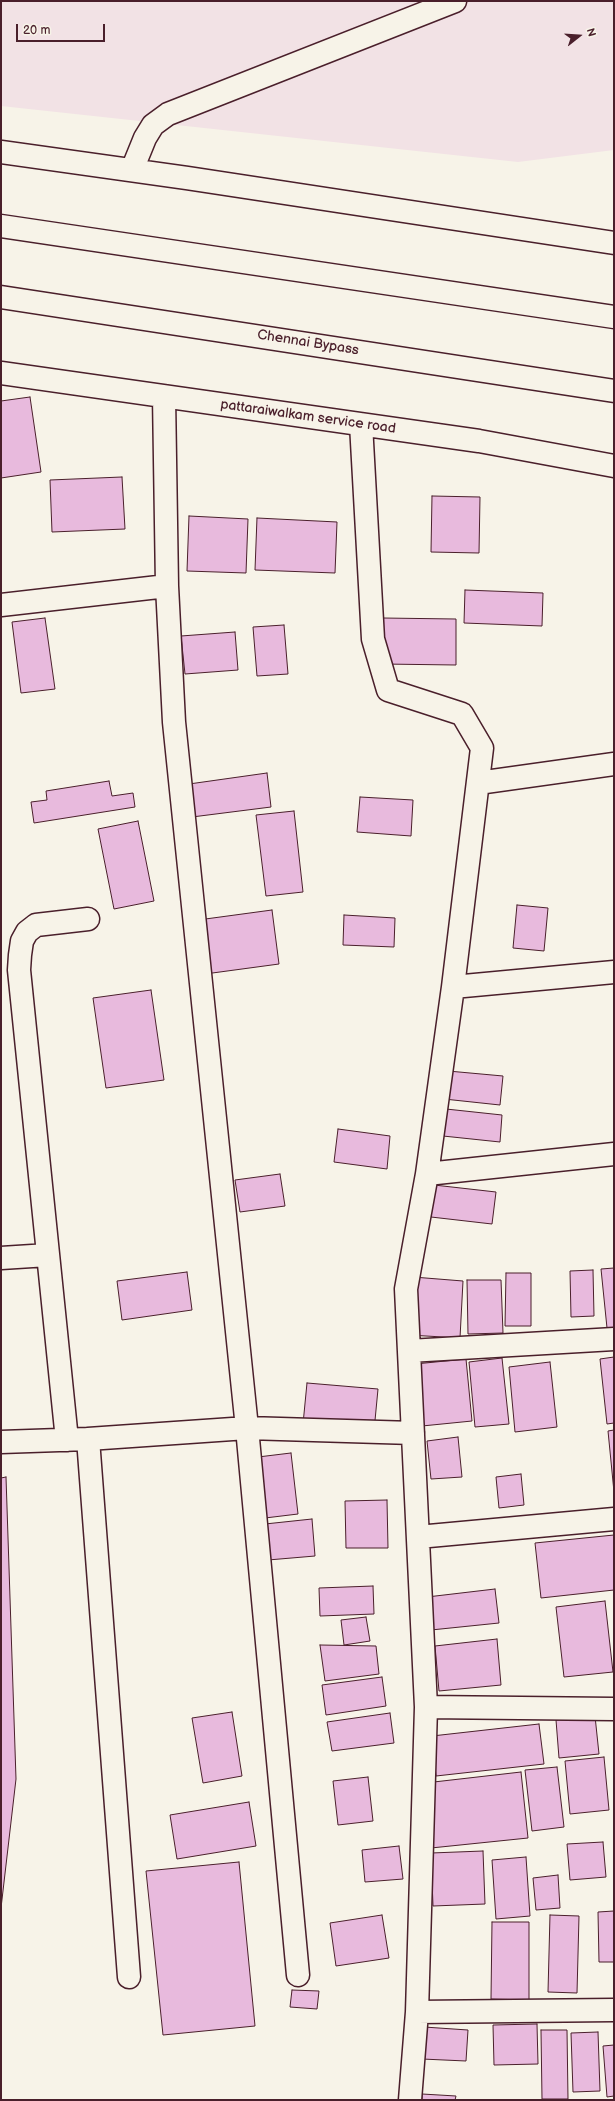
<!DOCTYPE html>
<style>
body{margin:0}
#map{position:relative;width:615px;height:2101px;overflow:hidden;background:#f7f3e8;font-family:"Balsamiq Sans",sans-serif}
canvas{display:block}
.frame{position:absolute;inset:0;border:2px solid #4a1f2b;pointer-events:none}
.north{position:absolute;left:559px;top:16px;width:40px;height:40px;-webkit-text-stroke:3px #f7f3e8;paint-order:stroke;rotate:73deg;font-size:11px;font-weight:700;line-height:16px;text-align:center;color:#4a1f2b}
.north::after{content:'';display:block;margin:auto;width:14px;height:18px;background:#4a1f2b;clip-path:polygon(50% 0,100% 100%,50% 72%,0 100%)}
.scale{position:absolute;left:16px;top:24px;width:89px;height:18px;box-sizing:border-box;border:2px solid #4a1f2b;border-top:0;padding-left:5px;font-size:12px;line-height:14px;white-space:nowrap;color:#4a1f2b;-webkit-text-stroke:3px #f7f3e8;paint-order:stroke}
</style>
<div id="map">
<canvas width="615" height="2101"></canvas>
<div class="frame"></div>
<div class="north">N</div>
<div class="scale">20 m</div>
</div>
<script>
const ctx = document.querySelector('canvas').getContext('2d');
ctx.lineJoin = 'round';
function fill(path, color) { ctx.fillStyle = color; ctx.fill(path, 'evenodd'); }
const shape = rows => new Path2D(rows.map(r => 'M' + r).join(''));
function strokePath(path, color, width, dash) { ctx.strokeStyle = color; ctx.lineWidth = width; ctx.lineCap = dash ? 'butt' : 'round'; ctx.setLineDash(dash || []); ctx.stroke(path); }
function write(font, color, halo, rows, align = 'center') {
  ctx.font = font + ' "Balsamiq Sans",sans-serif'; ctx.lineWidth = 3; ctx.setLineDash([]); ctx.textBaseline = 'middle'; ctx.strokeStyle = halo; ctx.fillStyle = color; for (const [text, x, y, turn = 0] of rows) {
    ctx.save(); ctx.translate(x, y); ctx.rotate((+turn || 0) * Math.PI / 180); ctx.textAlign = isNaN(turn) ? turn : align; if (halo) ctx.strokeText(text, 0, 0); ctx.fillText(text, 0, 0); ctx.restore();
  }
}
fill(shape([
 [1,1,614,1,614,150,518,162,1,106]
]), '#f2e2e5');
const building = shape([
 [30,397,41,472,1,478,1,401,30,397],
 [122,477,125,529,52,532,50,480,122,477],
 [432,496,480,497,479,553,431,552,432,496],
 [189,516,248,519,246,573,187,571,189,516],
 [257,518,337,522,335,573,255,570,257,518],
 [465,590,543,593,542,626,464,623,465,590],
 [45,618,55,689,21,693,12,622,45,618],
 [382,618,456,619,456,665,382,664,382,618],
 [284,625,288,674,257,676,253,627,284,625],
 [235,632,238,670,185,674,181,636,235,632],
 [267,773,271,807,192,817,189,784,267,773],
 [109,781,112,796,133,793,135,807,34,823,31,802,47,800,46,791,109,781],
 [360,797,413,800,411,836,357,832,360,797],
 [294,811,303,892,266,896,256,815,294,811],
 [138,821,154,901,114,909,98,829,138,821],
 [517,905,548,908,544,951,513,948,517,905],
 [272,910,279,964,205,974,198,920,272,910],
 [344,915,395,918,394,947,343,945,344,915],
 [151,990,164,1080,106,1088,93,998,151,990],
 [448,1071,503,1076,500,1105,444,1099,448,1071],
 [446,1109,502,1115,500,1142,443,1136,446,1109],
 [338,1129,390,1136,387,1169,334,1162,338,1129],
 [280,1174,285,1206,240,1212,235,1180,280,1174],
 [434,1185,496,1192,492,1224,431,1217,434,1185],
 [614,1268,614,1328,607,1328,601,1269,614,1268],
 [593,1270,594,1316,571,1317,570,1271,593,1270],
 [187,1272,192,1310,122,1320,117,1281,187,1272],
 [506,1273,531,1273,531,1326,505,1326,506,1273],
 [413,1277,463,1281,460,1338,409,1335,413,1277],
 [467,1280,501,1280,503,1333,468,1334,467,1280],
 [614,1357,614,1423,607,1424,600,1359,614,1357],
 [502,1358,509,1424,475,1427,469,1362,502,1358],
 [466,1359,472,1421,422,1426,415,1364,466,1359],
 [550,1362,557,1427,515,1432,509,1367,550,1362],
 [307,1383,378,1389,374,1431,303,1424,307,1383],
 [614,1430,614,1492,608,1431,614,1430],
 [458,1437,462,1477,431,1479,427,1441,458,1437],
 [291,1453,298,1514,265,1518,258,1457,291,1453],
 [521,1474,524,1505,499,1508,496,1477,521,1474],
 [6,1477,16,1779,1,1908,1,1478,6,1477],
 [387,1500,388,1548,346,1548,345,1501,387,1500],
 [312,1519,315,1556,268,1560,265,1524,312,1519],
 [614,1535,614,1590,541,1598,535,1543,614,1535],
 [373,1586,374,1614,320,1616,319,1588,373,1586],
 [495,1589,499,1623,431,1630,427,1597,495,1589],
 [605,1601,613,1672,564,1677,556,1607,605,1601],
 [366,1617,370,1641,344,1645,341,1620,366,1617],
 [497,1639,501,1685,439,1691,435,1646,497,1639],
 [320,1645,376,1646,379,1674,325,1681,320,1645],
 [382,1677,386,1706,326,1715,322,1685,382,1677],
 [232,1712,242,1776,203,1783,192,1718,232,1712],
 [390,1713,394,1743,332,1751,327,1722,390,1713],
 [595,1716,599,1754,559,1758,556,1720,595,1716],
 [539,1724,544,1764,436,1776,432,1736,539,1724],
 [604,1757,609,1810,570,1814,565,1761,604,1757],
 [557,1767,564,1827,532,1831,525,1770,557,1767],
 [521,1772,528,1838,431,1848,425,1783,521,1772],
 [368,1777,373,1821,338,1825,333,1781,368,1777],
 [249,1802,256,1846,177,1859,170,1815,249,1802],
 [603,1842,606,1877,570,1880,567,1844,603,1842],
 [399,1846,403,1879,365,1882,362,1850,399,1846],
 [483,1851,485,1904,433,1906,431,1853,483,1851],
 [526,1857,530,1916,496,1919,492,1860,526,1857],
 [239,1862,255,2026,163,2035,146,1871,239,1862],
 [558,1875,560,1908,536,1910,533,1878,558,1875],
 [614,1911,614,1962,599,1962,598,1912,614,1911],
 [382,1915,389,1958,336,1966,330,1923,382,1915],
 [550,1915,579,1916,577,1993,548,1992,550,1915],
 [492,1922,529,1922,529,2000,491,1999,492,1922],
 [292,1990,319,1991,317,2009,290,2007,292,1990],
 [537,2024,538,2064,494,2065,493,2025,537,2024],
 [424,2027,468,2030,466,2061,422,2059,424,2027],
 [541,2030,567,2030,568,2099,542,2099,541,2030],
 [598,2032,600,2091,573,2092,571,2033,598,2032],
 [614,2045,614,2096,607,2097,603,2046,614,2045],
 [422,2094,456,2096,455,2100,422,2100,422,2094]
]);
fill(building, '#e8badd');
strokePath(building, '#4a1f2b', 1);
const minor = shape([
 [1,152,187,178,614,243],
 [132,170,145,138,153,125,168,114,455,1],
 [1,373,479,441,614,466],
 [164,396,167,586,174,722,247,1428,298,1975],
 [361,424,373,639,388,690,462,714,482,748,453,987],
 [1,605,167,586],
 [478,783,614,764],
 [427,1174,614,1154],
 [1,1258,48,1255],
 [409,1351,614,1339],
 [88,1439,129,1977],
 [67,1440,19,970,20,955,22,941,27,932,36,925,88,919],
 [1,1442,88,1439,247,1428,413,1433],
 [418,1537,614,1519],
 [426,1707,614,1709],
 [417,2012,614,2010],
 [410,2100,417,2012,426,1707,406,1289,427,1174,453,987,614,972]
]);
const highway = shape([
 [1,226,614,317],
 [1,297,614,391]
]);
strokePath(minor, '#4a1f2b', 25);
strokePath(highway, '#4a1f2b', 25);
strokePath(minor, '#f7f3e8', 22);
strokePath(highway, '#f7f3e8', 22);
write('14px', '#4a1f2b', '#f7f3e8', [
 ["Chennai Bypass",308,343,9],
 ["pattaraiwalkam service road",308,417,8]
]);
</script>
